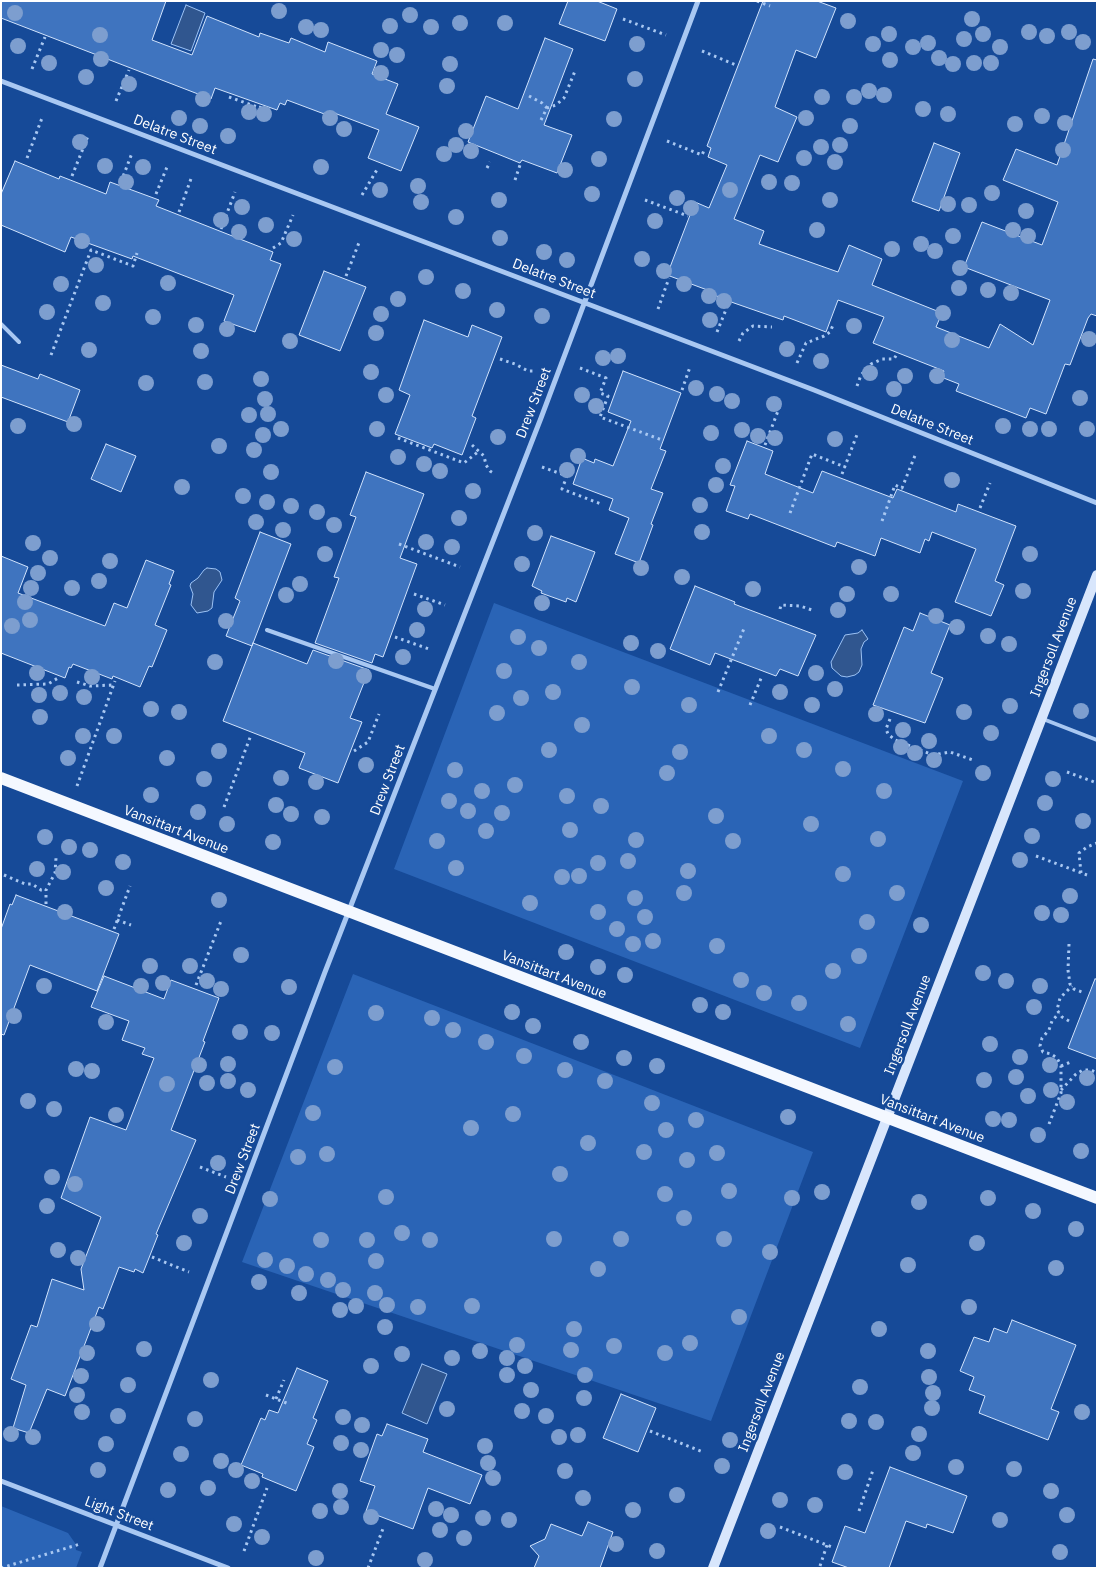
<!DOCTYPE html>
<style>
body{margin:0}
#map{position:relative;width:1098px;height:1569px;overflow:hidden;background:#164a98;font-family:"IBM Plex Sans",sans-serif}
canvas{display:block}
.frame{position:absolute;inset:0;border:2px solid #fff;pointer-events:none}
</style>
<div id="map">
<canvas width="1098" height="1569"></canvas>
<div class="frame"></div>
</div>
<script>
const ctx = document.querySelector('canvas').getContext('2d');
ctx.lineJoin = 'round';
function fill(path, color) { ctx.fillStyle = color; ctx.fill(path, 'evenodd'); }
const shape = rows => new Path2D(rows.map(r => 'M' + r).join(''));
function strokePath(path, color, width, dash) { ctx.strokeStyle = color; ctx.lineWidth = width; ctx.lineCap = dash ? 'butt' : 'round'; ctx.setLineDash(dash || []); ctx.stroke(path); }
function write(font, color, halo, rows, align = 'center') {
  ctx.font = font + ' "IBM Plex Sans",sans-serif'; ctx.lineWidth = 5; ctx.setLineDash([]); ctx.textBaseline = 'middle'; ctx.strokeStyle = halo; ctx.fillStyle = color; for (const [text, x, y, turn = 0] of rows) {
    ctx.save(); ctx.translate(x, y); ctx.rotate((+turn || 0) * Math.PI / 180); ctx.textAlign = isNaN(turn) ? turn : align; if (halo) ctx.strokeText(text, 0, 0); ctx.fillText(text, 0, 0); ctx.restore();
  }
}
fill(shape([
 [494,603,963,781,860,1048,394,869],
 [353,974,813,1152,711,1421,242,1262],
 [1,1506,68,1533,75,1543,76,1550,82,1552,76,1568,1,1568]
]), '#2a64b6');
const water = shape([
 [186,5,205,13,191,51,171,44,186,5],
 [207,568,216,569,220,572,222,580,214,592,212,608,208,611,197,613,191,605,193,594,190,586,191,583,198,578,204,570,207,568],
 [862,630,868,639,864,642,861,649,862,665,859,672,855,675,847,677,841,676,832,668,831,662,845,635,858,633,862,630],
 [422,1364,447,1374,427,1424,402,1413,422,1364]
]);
fill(water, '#30568f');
strokePath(water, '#9cc2f4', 1);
const building = shape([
 [1,1,166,1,152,40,192,55,207,16,259,37,260,33,289,43,291,38,325,52,328,42,377,61,372,74,398,84,386,114,419,127,401,171,368,158,379,130,329,111,327,115,287,100,285,105,280,103,277,110,215,88,211,99,1,18,1,1],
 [568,1,597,1,617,9,605,41,559,24,568,1],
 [763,1,817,1,836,8,816,58,796,50,775,107,797,117,778,162,760,155,734,219,764,231,759,244,838,272,849,245,882,259,872,285,942,313,936,327,989,348,1000,324,1033,345,1050,300,964,267,982,222,1042,245,1058,202,1003,180,1016,149,1057,165,1093,59,1097,60,1097,316,1091,314,1088,318,1070,365,1065,364,1046,414,1030,408,1026,418,956,391,959,384,941,377,944,371,873,343,884,317,838,300,826,332,784,316,783,320,734,303,709,293,710,291,667,275,695,202,709,208,727,165,708,157,711,148,707,146,763,1],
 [545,38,573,49,544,125,572,135,557,173,522,160,520,163,468,142,486,96,518,109,545,38],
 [934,143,960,153,939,211,912,201,934,143],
 [15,161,59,179,60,176,106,194,110,182,159,200,156,206,273,252,270,260,281,264,255,332,224,321,234,295,133,256,132,259,71,237,65,252,1,225,1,194,15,161],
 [324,271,366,287,340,351,299,335,324,271],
 [424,320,468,337,472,325,502,337,472,416,476,418,462,455,434,444,432,448,395,434,410,395,399,390,424,320],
 [1,365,38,379,40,374,80,390,68,422,1,397,1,365],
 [623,371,681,393,660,449,666,451,651,489,663,493,651,524,653,525,639,563,615,554,629,518,609,510,613,499,573,484,582,458,594,463,595,459,613,466,631,421,608,412,623,371],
 [747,441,773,451,765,474,813,493,822,471,893,498,897,489,956,512,958,504,1016,526,995,581,1004,585,991,616,955,602,976,549,932,532,929,541,925,539,920,553,881,538,875,556,837,542,835,547,750,514,748,519,726,511,735,486,730,485,747,441],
 [106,444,136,456,121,492,91,479,106,444],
 [366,472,424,494,400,558,417,564,383,657,375,654,372,663,315,643,339,578,334,577,356,517,350,515,366,472],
 [260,532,291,544,252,646,226,636,240,601,235,598,260,532],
 [551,536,595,552,576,602,567,598,566,602,541,593,542,591,532,586,551,536],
 [1,556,28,567,18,593,105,626,114,603,127,608,146,560,174,571,169,584,171,585,155,625,167,630,152,667,149,666,140,687,113,676,112,679,73,664,71,668,69,667,65,678,1,653,1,556],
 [695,586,735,602,734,604,816,635,798,676,780,669,776,676,715,653,710,665,670,649,695,586],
 [920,613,950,625,931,673,943,678,925,723,873,705,904,627,913,631,920,613],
 [253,643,307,664,313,650,369,670,350,718,362,722,338,783,299,768,305,753,223,721,253,643],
 [16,895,119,934,97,991,30,965,4,1035,1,1034,1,929,10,904,12,905,16,895],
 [104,976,164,999,171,980,219,998,203,1041,205,1042,171,1130,196,1140,156,1234,158,1235,143,1273,135,1269,134,1272,119,1267,103,1309,99,1307,65,1396,47,1389,29,1433,13,1428,26,1385,11,1379,31,1325,37,1327,52,1279,84,1290,81,1269,101,1217,61,1198,90,1117,126,1130,154,1058,142,1054,145,1048,122,1040,129,1021,91,1007,104,976],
 [1095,979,1097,979,1097,1059,1068,1048,1095,979],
 [1012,1320,1076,1345,1051,1409,1059,1412,1048,1440,979,1413,985,1396,969,1390,974,1377,960,1371,974,1337,989,1342,994,1328,1007,1333,1012,1320],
 [297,1368,328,1381,313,1418,317,1420,307,1444,314,1447,296,1491,262,1477,263,1474,241,1465,261,1418,265,1420,269,1410,278,1413,297,1368],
 [621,1394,656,1408,638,1452,603,1438,621,1394],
 [387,1424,428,1439,423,1452,482,1475,470,1504,428,1488,413,1529,366,1511,375,1486,360,1481,377,1434,382,1436,387,1424],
 [890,1467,967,1496,953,1533,927,1524,926,1528,906,1521,889,1568,849,1568,832,1562,845,1526,865,1533,890,1467],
 [588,1522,613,1532,600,1568,534,1568,539,1556,530,1546,545,1539,551,1524,582,1536,588,1522]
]);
fill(building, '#3f74bf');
strokePath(building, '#d1e3fc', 1);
strokePath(shape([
 [757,1,770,6],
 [623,19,666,35],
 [702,51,736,65],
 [32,69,45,37],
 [529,96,542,103,547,108],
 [229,97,260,108,261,106],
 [116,101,129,70],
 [541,120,547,108,556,105,564,98,575,71],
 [667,141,702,155,705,148],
 [27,158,42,118],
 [487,168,490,162],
 [72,176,88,136],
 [515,180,520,165],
 [121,182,132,153],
 [156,194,167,167],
 [362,195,378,168],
 [645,200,688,216],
 [179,212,192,176],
 [221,229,235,192],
 [273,248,281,243,293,215],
 [346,276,360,240],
 [658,309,669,278],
 [717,332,729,302],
 [739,341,743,333,753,326,772,327],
 [51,355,91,250,133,266,137,253],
 [500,359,515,364,528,371,536,371],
 [797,363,806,343,824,336,830,332,834,323],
 [580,368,606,378,600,393,608,396,600,417,662,440],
 [857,386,861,375,871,364,882,359,894,359,897,354],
 [682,390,690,367],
 [398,438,464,463,479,451],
 [472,445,484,456,486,465,490,471,495,474],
 [765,445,781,403],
 [542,467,567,476,562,489,601,504],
 [842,474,858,432],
 [980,508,990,483],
 [790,513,812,454,845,467],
 [882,521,895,485,902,488,916,453],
 [399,544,460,567],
 [414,594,445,605],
 [780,609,781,605,800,606,812,610],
 [395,637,429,649],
 [77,682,90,686,113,685],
 [17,685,48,684,58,678],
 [718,692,745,626],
 [750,705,762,676],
 [890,719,886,729,888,734,895,740,933,755,950,752,973,760],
 [354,751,368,742,379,714],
 [1067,772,1097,783],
 [77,786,115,681],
 [224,807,251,735],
 [1036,856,1087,875],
 [1081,873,1079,853,1087,847,1097,843],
 [4,875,25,884,32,884,41,890,46,890],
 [46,904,46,890,55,873,56,858],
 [117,920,131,925],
 [114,929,130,886],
 [1069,944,1068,970,1070,984,1074,989,1082,992],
 [196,985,221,921],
 [1069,1021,1062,1017,1057,1010,1060,998,1072,986],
 [1061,1066,1073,1061],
 [1061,1090,1076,1074,1083,1070,1091,1070,1097,1073],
 [1049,1124,1061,1093,1061,1066,1057,1058,1051,1054,1043,1052,1040,1046,1042,1038,1049,1030,1052,1021,1059,1013],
 [200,1167,226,1177],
 [152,1257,189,1272],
 [266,1395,289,1404],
 [276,1399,284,1380],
 [650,1431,703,1452],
 [859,1511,873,1470],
 [780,1527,832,1547],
 [244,1551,267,1488],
 [820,1566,827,1545],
 [1,1568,80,1544],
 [368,1568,384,1526]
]), '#a9c8f2', 3, [2.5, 4]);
strokePath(shape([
 [1,324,19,342],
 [267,630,435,689],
 [1043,719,1097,740]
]), '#a9c8f2', 4);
strokePath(shape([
 [1,81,814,390,1097,503],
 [1,1481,228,1568],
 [100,1568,325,972,541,418,698,1]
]), '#a9c8f2', 5);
strokePath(shape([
 [713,1568,1097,575]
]), '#d8e6fc', 10);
strokePath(shape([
 [1,778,1097,1198]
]), '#f4f8ff', 12);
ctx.fillStyle = '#7d9ecf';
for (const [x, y] of [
 [279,11],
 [15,13],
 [410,15],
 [972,19],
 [848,21],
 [460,23],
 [505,23],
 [390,26],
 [306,27],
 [431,27],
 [321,30],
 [1029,32],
 [1069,32],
 [889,34],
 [983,34],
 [100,35],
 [1047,36],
 [964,39],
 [1083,42],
 [928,43],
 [637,44],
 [873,44],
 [18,46],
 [913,47],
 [1000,47],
 [381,50],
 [397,55],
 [939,58],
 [101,59],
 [890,60],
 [49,63],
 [974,63],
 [991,63],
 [450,64],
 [953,64],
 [381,73],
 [86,77],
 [635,79],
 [129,84],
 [447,86],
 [869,91],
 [884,95],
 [822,97],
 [854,97],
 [203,99],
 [923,109],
 [249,112],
 [264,114],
 [948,114],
 [1042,116],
 [179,118],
 [330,118],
 [806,118],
 [614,119],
 [1065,123],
 [1015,124],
 [200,126],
 [850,126],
 [344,129],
 [466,131],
 [228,136],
 [80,142],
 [456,145],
 [840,145],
 [821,147],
 [1063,150],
 [471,151],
 [444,154],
 [804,158],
 [599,159],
 [835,162],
 [105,166],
 [143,167],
 [321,167],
 [565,170],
 [126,182],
 [769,182],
 [792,183],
 [418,186],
 [380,190],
 [730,190],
 [992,193],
 [592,194],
 [677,198],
 [499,200],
 [830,200],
 [421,202],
 [948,204],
 [969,205],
 [242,207],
 [691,208],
 [1026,211],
 [456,217],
 [221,220],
 [655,221],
 [266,225],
 [817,230],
 [1013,230],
 [239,232],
 [953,236],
 [1028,236],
 [500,238],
 [294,239],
 [82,241],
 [921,244],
 [892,249],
 [935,251],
 [544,252],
 [642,259],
 [567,260],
 [96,265],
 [960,268],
 [664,271],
 [426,277],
 [168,283],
 [61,284],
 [684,284],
 [959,288],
 [988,290],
 [463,291],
 [1011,293],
 [709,296],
 [398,299],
 [724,301],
 [103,303],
 [497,310],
 [47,312],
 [943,313],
 [381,314],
 [542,316],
 [153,317],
 [710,320],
 [196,325],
 [854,326],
 [227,329],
 [376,333],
 [1089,339],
 [952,340],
 [290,341],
 [787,349],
 [89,350],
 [201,351],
 [618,356],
 [603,358],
 [821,361],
 [371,372],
 [870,373],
 [905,376],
 [937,376],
 [261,379],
 [205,382],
 [146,383],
 [696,388],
 [894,389],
 [717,394],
 [386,395],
 [582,395],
 [1080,398],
 [265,399],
 [732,401],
 [774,404],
 [596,406],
 [268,414],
 [249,415],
 [74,424],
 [18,426],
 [1003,426],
 [281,429],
 [377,429],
 [1030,429],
 [1049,429],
 [1087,429],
 [742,430],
 [711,433],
 [263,435],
 [758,436],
 [498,437],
 [775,438],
 [835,439],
 [219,446],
 [254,450],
 [578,456],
 [398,457],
 [424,464],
 [723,466],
 [567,470],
 [440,471],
 [271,472],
 [952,480],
 [716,485],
 [182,487],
 [473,491],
 [243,496],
 [267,502],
 [700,505],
 [291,506],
 [317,512],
 [459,518],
 [256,522],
 [334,525],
 [283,530],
 [702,532],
 [535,533],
 [426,542],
 [33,543],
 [452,547],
 [325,554],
 [1030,554],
 [50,558],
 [110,561],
 [522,564],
 [859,567],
 [641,568],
 [38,573],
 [682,577],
 [99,581],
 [300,584],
 [31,588],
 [72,588],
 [753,589],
 [1023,591],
 [847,594],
 [891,594],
 [286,595],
 [25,602],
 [542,603],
 [425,609],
 [838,610],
 [936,616],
 [30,620],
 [226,621],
 [12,626],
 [957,627],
 [417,630],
 [988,636],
 [518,637],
 [631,643],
 [1009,644],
 [539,648],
 [658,651],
 [403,657],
 [336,661],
 [215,662],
 [579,662],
 [504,671],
 [37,673],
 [816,673],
 [364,676],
 [92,677],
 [632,687],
 [835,689],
 [553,692],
 [780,692],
 [60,693],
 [39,695],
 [84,697],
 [521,698],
 [689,705],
 [812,705],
 [1010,706],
 [151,709],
 [1081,711],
 [179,712],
 [964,712],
 [497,713],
 [876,714],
 [40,717],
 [582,725],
 [903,730],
 [991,733],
 [83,736],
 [114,736],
 [769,736],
 [929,741],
 [901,747],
 [549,750],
 [804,750],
 [219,751],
 [680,752],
 [915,753],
 [68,758],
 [167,758],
 [934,760],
 [366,765],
 [843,769],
 [455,770],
 [667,773],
 [983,773],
 [281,778],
 [204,779],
 [1053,779],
 [316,782],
 [515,785],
 [482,791],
 [884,791],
 [151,795],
 [567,796],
 [449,801],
 [1045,803],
 [276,805],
 [601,806],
 [468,811],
 [198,812],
 [502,813],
 [291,814],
 [716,816],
 [322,817],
 [1083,821],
 [227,824],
 [811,824],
 [570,830],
 [486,831],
 [1032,836],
 [45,837],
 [878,839],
 [636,840],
 [437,841],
 [733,841],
 [273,842],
 [69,847],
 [90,850],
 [1020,860],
 [628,861],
 [123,862],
 [598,863],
 [456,868],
 [37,869],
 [688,871],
 [63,872],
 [843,874],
 [579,876],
 [562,877],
 [106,888],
 [684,893],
 [897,893],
 [1070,896],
 [635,898],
 [219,900],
 [530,903],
 [65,912],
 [598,912],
 [1042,913],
 [1061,915],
 [645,917],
 [867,922],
 [921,925],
 [617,929],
 [653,941],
 [633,944],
 [717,946],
 [566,952],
 [241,955],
 [859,956],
 [150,966],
 [190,966],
 [598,967],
 [833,971],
 [983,973],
 [625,975],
 [741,980],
 [207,981],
 [1006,981],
 [163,983],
 [44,986],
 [141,986],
 [1040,986],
 [289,987],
 [221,989],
 [764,993],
 [799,1003],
 [700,1005],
 [1034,1007],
 [512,1012],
 [723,1012],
 [376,1013],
 [14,1016],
 [432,1018],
 [106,1022],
 [848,1024],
 [533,1026],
 [453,1030],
 [240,1032],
 [272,1033],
 [486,1042],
 [581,1042],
 [990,1044],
 [524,1056],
 [1020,1057],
 [624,1058],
 [228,1064],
 [199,1065],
 [1050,1065],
 [657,1066],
 [335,1067],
 [76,1069],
 [565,1070],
 [92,1071],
 [1016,1077],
 [1087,1078],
 [984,1080],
 [228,1081],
 [605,1081],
 [207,1083],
 [167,1084],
 [248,1090],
 [1051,1090],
 [1028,1096],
 [28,1101],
 [1067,1102],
 [652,1103],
 [54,1109],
 [313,1113],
 [513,1114],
 [116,1115],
 [788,1117],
 [993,1119],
 [696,1120],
 [1009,1120],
 [471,1128],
 [666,1130],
 [1038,1135],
 [588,1143],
 [1081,1151],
 [644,1152],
 [717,1153],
 [327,1154],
 [298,1157],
 [687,1160],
 [218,1163],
 [560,1174],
 [52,1177],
 [75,1184],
 [729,1191],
 [822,1192],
 [665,1194],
 [386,1197],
 [792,1198],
 [988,1198],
 [270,1199],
 [919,1202],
 [47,1206],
 [1033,1211],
 [200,1216],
 [684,1218],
 [1076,1229],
 [402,1233],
 [554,1239],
 [621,1239],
 [724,1239],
 [321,1240],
 [367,1240],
 [430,1240],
 [184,1243],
 [977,1243],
 [58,1250],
 [770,1252],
 [78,1258],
 [265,1260],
 [376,1261],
 [908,1265],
 [287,1266],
 [1056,1268],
 [598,1269],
 [306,1274],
 [328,1280],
 [259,1282],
 [343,1290],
 [299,1293],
 [375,1293],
 [387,1305],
 [356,1306],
 [472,1306],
 [418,1307],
 [969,1307],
 [340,1310],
 [739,1317],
 [97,1324],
 [385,1327],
 [574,1329],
 [879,1329],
 [690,1343],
 [517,1345],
 [614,1346],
 [144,1349],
 [571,1350],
 [480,1351],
 [928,1351],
 [87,1353],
 [665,1353],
 [402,1354],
 [452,1358],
 [507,1358],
 [371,1366],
 [525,1366],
 [507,1375],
 [585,1375],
 [81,1376],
 [929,1377],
 [211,1380],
 [128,1385],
 [860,1387],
 [531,1390],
 [933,1393],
 [77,1395],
 [584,1398],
 [932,1408],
 [447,1409],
 [522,1411],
 [82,1412],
 [1082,1412],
 [118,1416],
 [546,1416],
 [343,1417],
 [195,1419],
 [849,1421],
 [876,1422],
 [362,1425],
 [11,1434],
 [919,1434],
 [578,1435],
 [33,1437],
 [559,1437],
 [730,1440],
 [341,1443],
 [106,1444],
 [485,1446],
 [361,1450],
 [913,1453],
 [181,1454],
 [221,1461],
 [488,1463],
 [722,1466],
 [956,1467],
 [1014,1469],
 [98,1470],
 [236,1470],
 [565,1471],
 [845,1472],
 [493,1478],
 [252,1481],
 [208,1488],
 [168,1490],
 [340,1491],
 [1051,1491],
 [677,1495],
 [583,1498],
 [780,1500],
 [815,1505],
 [341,1507],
 [436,1509],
 [633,1510],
 [320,1511],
 [451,1515],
 [1067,1515],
 [371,1517],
 [483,1518],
 [509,1520],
 [1000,1520],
 [234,1524],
 [440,1530],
 [768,1531],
 [262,1537],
 [464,1538],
 [616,1544],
 [657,1551],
 [1060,1552],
 [316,1558],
 [425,1560]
]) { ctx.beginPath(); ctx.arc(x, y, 8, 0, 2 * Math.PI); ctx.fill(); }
write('14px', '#fff', '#164a98', [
 ["Delatre Street",175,135,21],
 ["Delatre Street",554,279,21],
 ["Drew Street",534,403,-69],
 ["Delatre Street",932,425,22],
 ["Ingersoll Avenue",1054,647,-69],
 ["Drew Street",388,780,-69],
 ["Vansittart Avenue",176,830,21],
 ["Vansittart Avenue",554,975,21],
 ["Ingersoll Avenue",908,1025,-69],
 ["Vansittart Avenue",932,1119,21],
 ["Drew Street",243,1159,-69],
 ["Ingersoll Avenue",762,1402,-69],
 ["Light Street",119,1514,21]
]);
</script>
